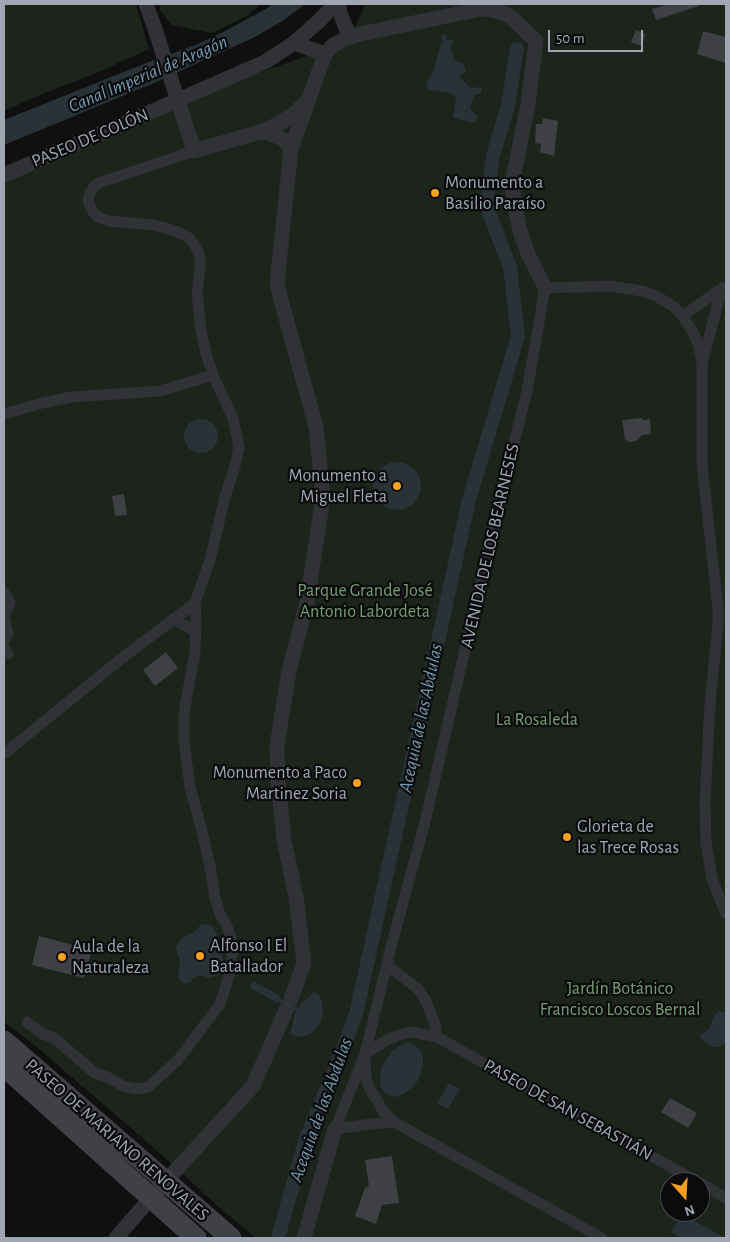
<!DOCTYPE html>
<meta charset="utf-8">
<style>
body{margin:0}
#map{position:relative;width:730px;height:1242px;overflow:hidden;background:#101011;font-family:"Alegreya Sans",sans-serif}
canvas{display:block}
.frame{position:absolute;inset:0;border:5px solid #a0a7b3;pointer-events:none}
.north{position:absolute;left:660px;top:1172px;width:50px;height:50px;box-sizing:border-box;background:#0b0b0c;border:1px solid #47494f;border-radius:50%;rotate:161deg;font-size:14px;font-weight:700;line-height:20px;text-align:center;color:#a0a7b3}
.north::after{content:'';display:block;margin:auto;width:18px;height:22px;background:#faa01f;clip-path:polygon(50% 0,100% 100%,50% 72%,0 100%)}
.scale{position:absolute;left:548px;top:30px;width:95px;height:22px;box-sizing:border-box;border:2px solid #a0a7b3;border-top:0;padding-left:6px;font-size:15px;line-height:18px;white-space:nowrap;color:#a0a7b3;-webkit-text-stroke:4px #0b0b0c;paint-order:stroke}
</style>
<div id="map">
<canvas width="730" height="1242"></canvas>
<div class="frame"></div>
<div class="north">N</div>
<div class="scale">50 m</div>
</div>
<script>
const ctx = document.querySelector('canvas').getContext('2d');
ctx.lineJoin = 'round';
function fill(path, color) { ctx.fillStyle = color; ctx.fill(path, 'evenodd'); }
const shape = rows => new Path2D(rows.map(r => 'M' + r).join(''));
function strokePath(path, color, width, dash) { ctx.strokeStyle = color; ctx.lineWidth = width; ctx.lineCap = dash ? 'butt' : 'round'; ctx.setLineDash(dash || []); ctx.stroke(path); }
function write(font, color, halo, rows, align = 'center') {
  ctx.font = font + ' "Alegreya Sans",sans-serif'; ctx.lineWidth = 4.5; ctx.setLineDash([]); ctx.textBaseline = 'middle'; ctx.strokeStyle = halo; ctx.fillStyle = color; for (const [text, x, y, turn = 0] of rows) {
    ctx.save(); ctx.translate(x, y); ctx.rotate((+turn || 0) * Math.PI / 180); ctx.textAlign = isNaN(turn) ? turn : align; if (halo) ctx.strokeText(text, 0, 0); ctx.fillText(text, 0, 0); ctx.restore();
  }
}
fill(shape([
 [4,4,136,4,149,49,92,75,47,92,4,111],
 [159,4,261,4,247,16,212,33,171,25,160,10],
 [365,4,726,4,726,1238,256,1238,223,1211,162,1155,32,1043,4,1022,4,181,196,95,349,41],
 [670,1182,700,1182,700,1212,670,1212]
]), '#1c241c');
fill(shape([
 [272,4,305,4,284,20,255,37,154,83,4,145,4,120,146,63,198,44,225,31,266,9],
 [445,34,447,40,454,39,450,48,456,62,463,63,466,71,459,77,470,87,481,88,482,91,480,94,475,94,470,108,478,117,474,123,453,118,456,99,454,94,428,90,426,84,434,70,440,46,443,43,441,36],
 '184 436a17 17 0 1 1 34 0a17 17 0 1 1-34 0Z',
 '373 486a24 24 0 1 1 48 0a24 24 0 1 1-48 0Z',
 [201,924,211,925,216,931,217,935,215,939,219,947,223,950,221,954,225,962,224,967,221,973,217,976,207,978,202,975,193,978,191,982,186,984,182,982,178,977,180,960,176,948,179,941,188,934,195,932],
 [253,981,280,996,277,1003,249,987],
 [314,992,320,996,322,1002,323,1013,320,1024,310,1034,304,1036,298,1037,290,1034,295,1013,301,1004],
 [719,1011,725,1013,724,1016,726,1020,726,1040,724,1044,718,1047,712,1047,702,1040,700,1035,709,1029,714,1016],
 [404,1043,411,1043,421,1050,423,1057,423,1064,421,1072,418,1080,414,1086,402,1095,395,1097,388,1095,383,1091,380,1084,381,1068,391,1052],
 [449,1083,460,1089,448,1109,437,1103],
 [682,1214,726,1238,681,1238,671,1232]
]), '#283237');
strokePath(shape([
 [275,998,302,1012]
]), '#283237', 4);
strokePath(shape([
 [278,1238,306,1138,339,1059,356,1014,469,500,518,336,510,267,486,205,493,156,508,105,517,49]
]), '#283237', 14);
fill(shape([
 [669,4,699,4,699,6,656,20,652,9],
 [636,30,646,34,641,46,631,42],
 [703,31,726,37,726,63,697,54],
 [543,118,558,121,554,156,540,152,541,144,535,143,536,124,542,124],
 [642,418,642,420,650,419,651,434,642,435,636,441,629,442,625,439,622,420],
 [124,494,127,515,115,516,112,496],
 [166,652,178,668,155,686,143,670],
 [39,936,92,950,84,978,32,965],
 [670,1098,697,1113,688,1128,661,1112],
 [392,1156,399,1203,382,1205,376,1224,355,1216,365,1188,369,1186,365,1160]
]), '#3e4044');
strokePath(shape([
 [683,316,722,288],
 [703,360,722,288],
 [4,414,42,403,72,397,160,391,213,375],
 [4,592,10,603,4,616],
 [4,617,8,635,4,641],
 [174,619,196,632],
 [4,648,8,654],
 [4,754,122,658,195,603],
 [387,965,418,989,426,1001,435,1024,437,1037],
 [27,1022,43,1034,54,1038,95,1073,107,1077,123,1086,137,1089,148,1087,178,1060,220,1004,230,973,232,954,231,938,227,926,220,914,215,898,210,866,202,831,190,787,184,742,184,712,195,653,196,619,195,603,210,560,225,497,235,466,239,447,233,418,213,375,206,354,201,330,197,293,200,270,200,259,198,251,193,243,189,238,180,233,169,229,153,225,109,221,98,217,93,212,90,206,88,200,90,192,95,186,99,183,194,151],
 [335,1129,365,1054,392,943,425,822,498,507,527,391,545,288,610,286,642,291,656,296,673,306,683,316,691,329,698,343,702,362,702,464,718,609,718,623,710,703,705,803,706,842,712,879,726,914],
 [335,1129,371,1124,394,1122],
 [700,1183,726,1198],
 [602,1238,394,1122,383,1111,370,1089,366,1079,365,1054,387,1040,399,1035,411,1032,437,1037,698,1182]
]), '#313236', 11);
strokePath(shape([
 [146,4,155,29],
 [338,4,341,16,350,37],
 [294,43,325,54],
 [187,129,194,151,260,132,280,123,295,113,307,101],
 [260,132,268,133,281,138,286,142,291,149],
 [4,175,176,101,265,62,294,43,318,22,335,4],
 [291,999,304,963,296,897,284,840,278,781,277,745,289,671,307,602,323,497,316,427,281,300,277,283,291,149,325,54,333,45,350,37,365,33,481,9,492,10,500,12,510,16,536,41,528,105,512,183,515,208,520,231,528,254,545,288],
 [116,1238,165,1182,253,1086,286,1010],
 [304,1238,335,1129]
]), '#313236', 15);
strokePath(shape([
 [4,1041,231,1238],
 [4,1066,196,1238]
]), '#3f4146', 21);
strokePath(shape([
 [155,29,187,129]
]), '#313236', 15);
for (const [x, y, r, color] of [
 [435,193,5,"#faa01f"],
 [397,486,5,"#faa01f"],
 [357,783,5,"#faa01f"],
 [567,837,5,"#faa01f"],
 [200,956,5,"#faa01f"],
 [62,957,5,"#faa01f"]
]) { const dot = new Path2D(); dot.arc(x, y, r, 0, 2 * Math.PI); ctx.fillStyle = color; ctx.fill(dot); strokePath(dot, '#0b0b0c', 2); }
write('18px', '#a0a7b3', '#0b0b0c', [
 ["PASEO DE COLÓN",90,138,-23],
 ["AVENIDA DE LOS BEARNESES",490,546,-77],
 ["PASEO DE SAN SEBASTIÁN",568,1110,29],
 ["PASEO DE MARIANO RENOVALES",117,1140,41]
]);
write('18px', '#a0a7b3', '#0b0b0c', [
 ["Monumento a",445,183],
 ["Basilio Paraíso",445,204],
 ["Monumento a",387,476,"right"],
 ["Miguel Fleta",387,497,"right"],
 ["Monumento a Paco",347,773,"right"],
 ["Martinez Soria",347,794,"right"],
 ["Glorieta de",577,827],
 ["las Trece Rosas",577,848],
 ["Alfonso I El",210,946],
 ["Batallador",210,967],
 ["Aula de la",72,947],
 ["Naturaleza",72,968]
], 'left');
write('18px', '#769f76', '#0b0b0c', [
 ["Parque Grande José",365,591],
 ["Antonio Labordeta",365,612],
 ["La Rosaleda",537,720],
 ["Jardín Botánico",620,989],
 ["Francisco Loscos Bernal",620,1010]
]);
write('italic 19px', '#7499b1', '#0b0b0c', [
 ["Canal Imperial de Aragón",148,74,-23],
 ["Acequia de las Abdulas",421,718,-78],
 ["Acequia de las Abdulas",321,1110,-70]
]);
</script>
